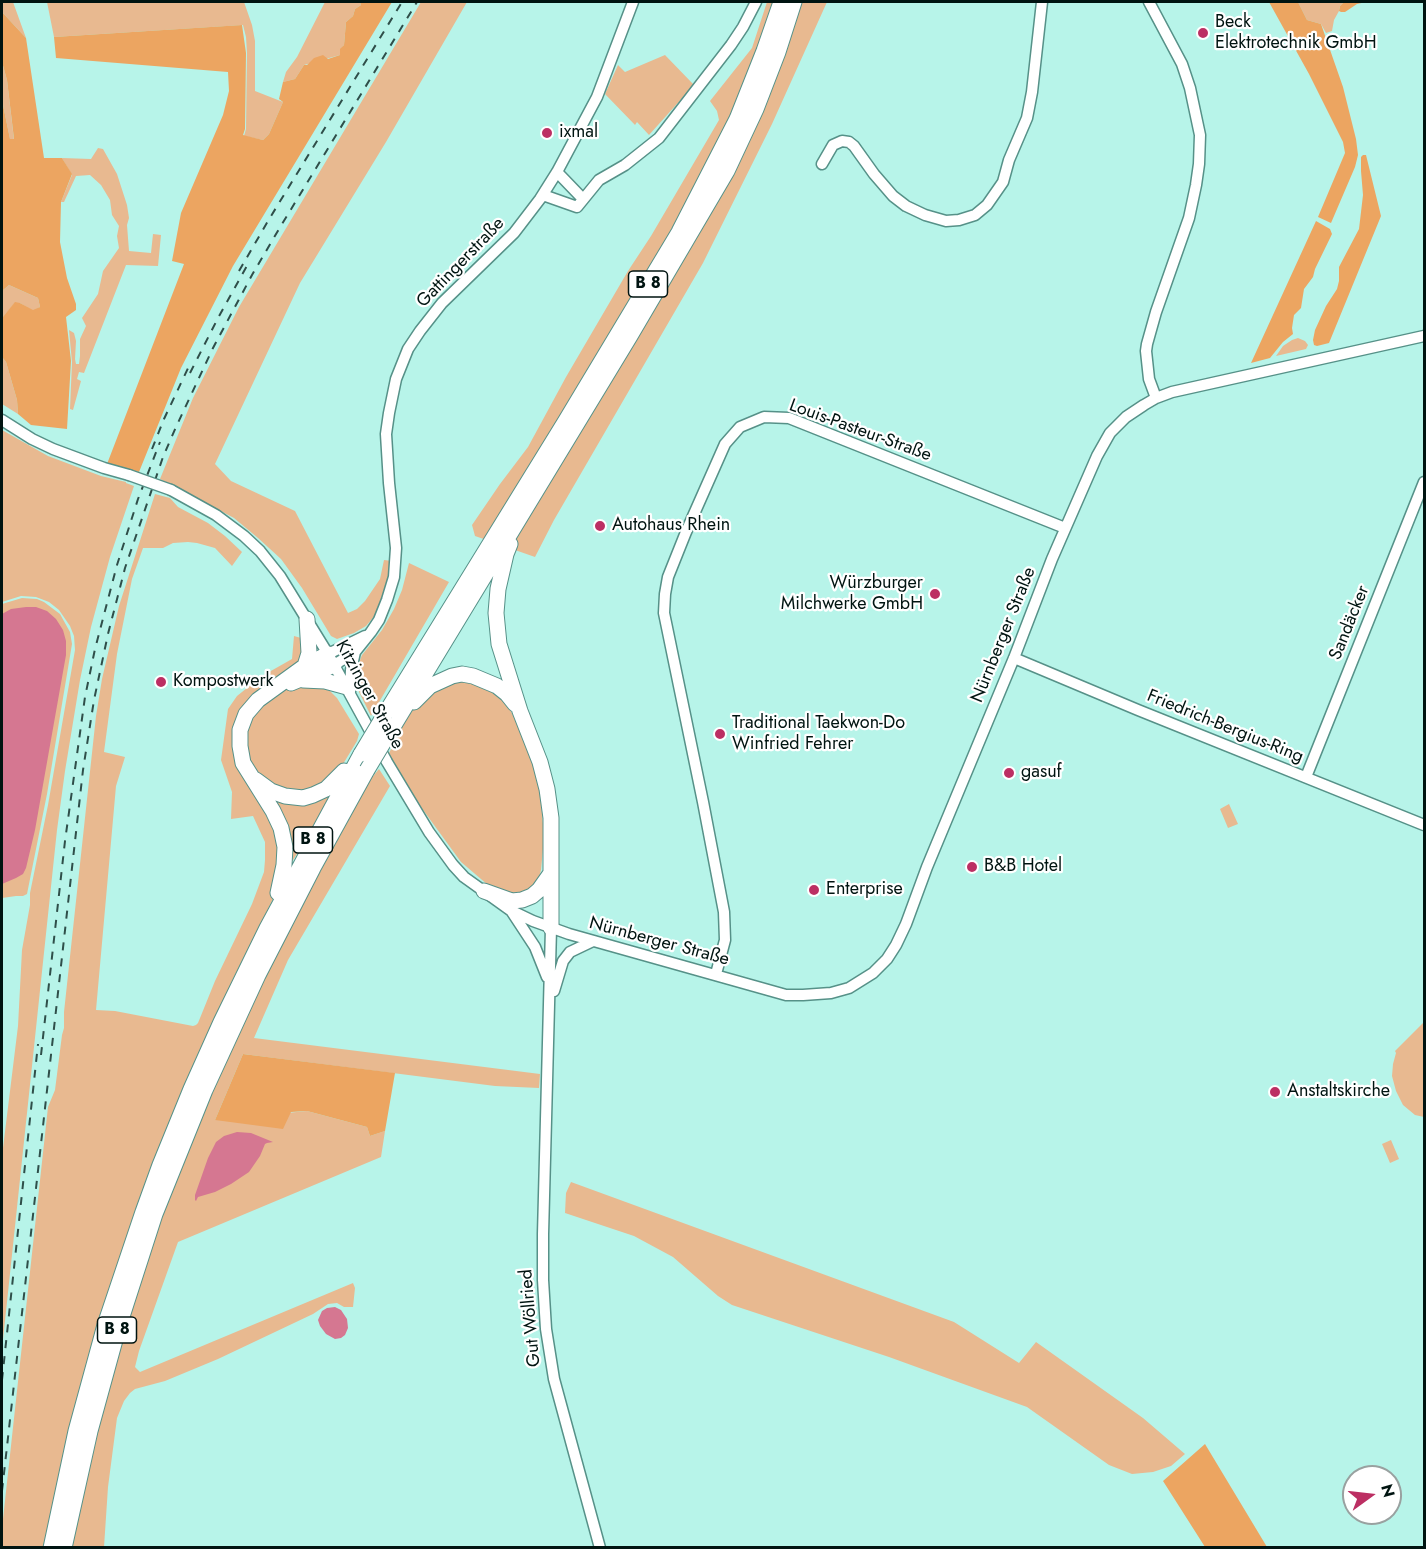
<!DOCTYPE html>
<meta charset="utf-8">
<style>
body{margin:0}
#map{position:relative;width:1426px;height:1549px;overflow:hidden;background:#b7f4e9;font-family:Jost,sans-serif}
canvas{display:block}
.frame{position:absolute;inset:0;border:3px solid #001411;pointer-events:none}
.north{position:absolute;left:1342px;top:1465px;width:60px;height:60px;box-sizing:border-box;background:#fff;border:2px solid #99a1a0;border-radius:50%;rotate:75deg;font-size:16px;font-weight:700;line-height:24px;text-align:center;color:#001411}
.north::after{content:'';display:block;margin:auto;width:21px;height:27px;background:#bc2f63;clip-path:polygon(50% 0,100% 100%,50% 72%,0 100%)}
</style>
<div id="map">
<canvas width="1426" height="1549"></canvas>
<div class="frame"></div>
<div class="north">N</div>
</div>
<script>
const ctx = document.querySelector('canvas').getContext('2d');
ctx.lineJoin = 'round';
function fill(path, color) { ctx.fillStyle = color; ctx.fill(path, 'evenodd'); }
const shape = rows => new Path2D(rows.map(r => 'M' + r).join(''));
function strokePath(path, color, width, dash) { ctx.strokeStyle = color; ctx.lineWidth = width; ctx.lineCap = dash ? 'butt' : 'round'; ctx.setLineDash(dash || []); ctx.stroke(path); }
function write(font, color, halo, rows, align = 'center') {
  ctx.font = font + ' Jost,sans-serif'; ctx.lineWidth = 4.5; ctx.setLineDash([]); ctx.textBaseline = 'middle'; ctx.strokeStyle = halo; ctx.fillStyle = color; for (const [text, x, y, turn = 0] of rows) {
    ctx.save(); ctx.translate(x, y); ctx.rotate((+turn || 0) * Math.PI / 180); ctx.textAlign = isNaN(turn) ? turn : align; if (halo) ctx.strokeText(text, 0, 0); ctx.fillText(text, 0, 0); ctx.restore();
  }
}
fill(shape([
 [2,2,13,2,26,38,2,12],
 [47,2,244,2,252,25,255,41,255,91,283,102,269,134,263,140,244,136,246,129,247,53,246,37,243,25,54,37],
 [325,2,360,2,361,5,355,9,353,16,346,22,344,45,340,50,340,55,304,65,295,79,283,82,286,72,297,57],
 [421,2,467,2,386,142,300,283,215,464,231,481,295,511,348,613,357,609,365,601,380,579,384,560,393,561,390,579,377,613,366,626,354,633,337,639,331,636,302,588,281,559,258,538,234,518,160,479,193,398,239,307],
 [767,2,827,2,772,124,703,263,554,520,535,557,475,536,472,525,500,484,528,447,566,377,628,271,651,236,719,120,717,111,710,101,752,48],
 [1298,2,1344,2,1340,6,1339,11,1334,20,1332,31,1326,33,1321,24,1307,20],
 [665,55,694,85,649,135,637,122,635,125,605,94,618,65,625,72],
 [2,62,7,80,14,140,10,139,2,100],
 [98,148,103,149,117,174,127,205,129,218,127,225,129,251,151,253,153,234,161,235,158,266,126,265,84,373,79,372,77,379,81,381,73,410,70,409,72,362,69,330,74,333,76,341,75,359,76,364,79,364,80,356,80,339,86,326,82,318,98,294,103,271,119,248,117,236,119,226,112,215,110,200,101,185,90,175,76,176,64,202,61,202,72,175,62,158,91,159],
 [9,285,38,298,40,307,33,311,20,303,15,303,2,318,2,291],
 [1298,338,1305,341,1308,345,1306,349,1276,356,1283,346,1292,340],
 [2,357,6,362,17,400,18,414,2,404],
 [2,430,48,456,101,476,126,482,126,483,134,486,110,557,91,627,80,680,65,771,57,830,2,1349,2,1156,18,1026,22,950,30,905,30,893,48,805,75,650,74,636,70,626,59,610,49,602,36,597,21,596,2,602],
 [155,494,170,498,178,507,208,523,225,536,242,552,232,566,215,548,197,543,188,542,173,543,163,548,143,548,132,579,117,654,104,752,125,757,116,786,96,1010,115,1011,193,1026,196,1025,198,1023,215,981,252,904,264,872,265,860,265,842,253,816,231,819,232,792,221,760,228,709,237,696,262,676,292,659,294,636,301,638,303,652,300,664,243,711,248,779,282,844,276,893,233,979,208,1035,45,1548,2,1548,2,1528,48,1107,55,1090,62,1035,64,1028,64,1012,96,716,102,679,119,606],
 [409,563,449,582,371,716,359,692,356,679,356,670,362,655,382,630,394,609,402,590],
 [22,598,37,599,44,602,60,614,70,632,72,644,47,794,27,894,23,896,16,896,2,898,2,604],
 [458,677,495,689,509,707,531,754,540,792,543,824,543,849,541,870,537,885,522,897,488,885,461,862,410,792,388,755,399,734,398,731,423,696],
 [306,683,330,691,337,698,359,734,357,741,337,774,305,793,272,787,252,768,244,740,255,708,286,689],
 [379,769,390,786,288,960,254,1038,540,1074,539,1088,495,1086,243,1054,215,1120,307,1111,367,1127,370,1136,385,1131,381,1157,178,1242,139,1351,135,1367,140,1372,353,1283,355,1288,353,1307,344,1307,337,1303,328,1304,313,1314,218,1359,165,1381,135,1389,130,1393,124,1401,117,1418,108,1487,104,1547,70,1548,84,1474,142,1266,228,1047,343,828,369,781],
 [341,782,287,870,270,791,285,797],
 [1229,804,1238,824,1228,828,1220,809],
 [1424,1022,1424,1117,1415,1115,1403,1105,1396,1091,1392,1076,1393,1064,1396,1053,1395,1051],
 [1391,1140,1399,1159,1390,1163,1382,1144],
 [571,1182,954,1322,1019,1363,1036,1342,1143,1418,1185,1454,1171,1466,1153,1472,1132,1474,1109,1465,1027,1407,889,1357,732,1305,718,1296,673,1257,634,1236,565,1213,566,1193]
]), '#e8b990');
fill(shape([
 [360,2,392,2,233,266,181,368,139,472,107,464,184,264,172,261,181,213,223,115,229,91,228,72,56,58,54,37,242,25,246,53,245,129,243,135,263,140,269,134,283,102,279,99,283,82,295,79,304,65,307,65,314,58,323,55,328,59,340,55,340,49,344,45,346,22,353,16,355,9,361,5],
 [1269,2,1298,2,1307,20,1321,24,1343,87,1356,139,1358,155,1355,167,1331,223,1318,217,1345,153,1343,142,1309,74],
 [1344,2,1401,2,1398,3,1366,2,1357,4,1345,12,1341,12,1339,11,1340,6],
 [2,12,26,38,44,158,62,158,72,174,61,202,60,242,67,278,76,304,76,310,66,317,71,361,67,429,31,425,18,414,17,400,6,362,2,357,2,318,15,302,20,303,33,310,40,307,38,298,9,285,2,291,2,100,10,139,14,139,7,80,2,62],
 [1363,155,1366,155,1381,216,1329,343,1317,346,1314,345,1313,340,1315,330,1326,306,1337,289,1339,281,1339,267,1359,229,1363,195,1361,171,1361,157],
 [1316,221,1330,229,1332,234,1315,269,1313,277,1304,289,1301,308,1294,315,1292,328,1293,334,1283,342,1270,358,1251,363],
 [243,1054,395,1073,385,1131,370,1136,367,1127,307,1111,291,1112,283,1129,215,1120],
 [1205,1444,1267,1547,1205,1547,1163,1481]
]), '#eca561');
fill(shape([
 [26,607,36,607,47,611,56,619,63,630,66,641,66,655,35,830,26,868,23,874,16,878,2,884,2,614,11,609],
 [237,1132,251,1133,273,1142,267,1143,265,1144,260,1156,249,1172,231,1184,215,1192,198,1197,196,1201,195,1200,195,1195,208,1158,216,1142,224,1136],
 [335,1307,341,1310,347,1319,348,1328,345,1335,341,1338,335,1339,326,1334,320,1326,318,1320,322,1311,327,1308]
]), '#d57791');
const minor = shape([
 [1149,2,1182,64,1190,88,1200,135,1199,164,1196,185,1189,218,1156,312,1147,344,1146,351,1149,379,1156,398],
 [822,164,833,145,842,141,849,142,854,146,874,174,893,196,906,206,925,215,946,221,959,220,975,215,987,205,1003,182,1009,160,1027,118,1032,92,1042,2],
 [557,172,583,199],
 [543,195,577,207,599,180,625,165,659,138,731,45,743,27,756,2],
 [2,420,32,439,53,449,104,468,129,475],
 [171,490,216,515,244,536,260,551,280,576,328,654,387,762,429,832,453,865,464,877,510,910,533,921,569,934,786,995,803,995,831,993,849,988,873,973,887,959,896,945,906,924,927,867,1014,658,1052,559,1097,456,1110,433,1126,417,1144,405,1156,398,1172,392,1424,336],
 [328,654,365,636],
 [1014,658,1138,710,1424,825],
 [334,665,355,652,371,632,379,620,387,600,394,577,396,548,389,483,386,434,389,413,396,379,408,349,420,331,442,303,514,233,540,199,557,172,597,97,633,2],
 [350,692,351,670,355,652],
 [1306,777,1424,482],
 [512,912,535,947,547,977],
 [551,928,543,1234,543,1280,546,1329,554,1379,600,1548],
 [716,974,725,940,724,912,703,802,664,613,665,594,668,577,686,532,725,444,740,427,764,417,789,418,1065,528],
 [554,991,563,961,570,952,593,941]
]);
const highway = shape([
 [510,544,506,554,498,589,496,613,499,644,520,711,540,762,547,789,551,818,551,928],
 [305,666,309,653,307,619],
 [303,680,325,681,347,687],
 [291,683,334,665],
 [414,702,430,686,452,676,462,674,473,676,497,686,507,694,515,704],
 [385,714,565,422,679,232,737,119,764,51,781,2],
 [394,725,630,336,727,171,756,109,778,52,794,2],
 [256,780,271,791,285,796,303,798,313,795,326,789,344,771],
 [484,891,512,901,522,900,532,896,539,890,551,873],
 [278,893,284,865,285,847,281,828,273,811,243,763,240,746,240,730,246,714,258,700,305,666,328,654],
 [51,1548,76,1431,105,1325,143,1212,160,1165,191,1089,221,1022,267,928,361,754],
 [64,1548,90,1431,118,1329,155,1214,205,1090,258,975,313,868,367,770]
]);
strokePath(minor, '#569188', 13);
strokePath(highway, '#569188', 17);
strokePath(minor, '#fff', 10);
strokePath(highway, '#fff', 15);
strokePath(shape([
 [239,271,268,221,402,2],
 [190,373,218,318,248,264],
 [152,449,164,419,190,364],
 [41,1055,65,841,85,697,95,649,117,565,138,499,160,442],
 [2,1380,38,1044],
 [2,1491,83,770,94,700,108,634,125,568,163,457,176,427,213,348,252,275,279,229,417,2]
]), '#2f4e49', 2, [8, 8]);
const minorBridge = shape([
 [129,475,171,490]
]);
const highwayBridge = shape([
 [361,754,385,714],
 [367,770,394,725]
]);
strokePath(minorBridge, '#569188', 13, []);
strokePath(highwayBridge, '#569188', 17, []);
strokePath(minorBridge, '#fff', 10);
strokePath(highwayBridge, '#fff', 15);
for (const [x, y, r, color] of [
 [1203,33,6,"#bc2f63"],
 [547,133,6,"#bc2f63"],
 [600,526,6,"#bc2f63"],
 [935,594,6,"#bc2f63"],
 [161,682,6,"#bc2f63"],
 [720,734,6,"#bc2f63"],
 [1009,773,6,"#bc2f63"],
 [972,867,6,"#bc2f63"],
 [814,890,6,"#bc2f63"],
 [1275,1092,6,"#bc2f63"]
]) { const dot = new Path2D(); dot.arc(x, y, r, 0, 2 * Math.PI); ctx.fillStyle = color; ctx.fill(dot); strokePath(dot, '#fff', 2); }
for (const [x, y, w] of [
 [648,284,39],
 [313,840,39],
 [117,1330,39]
]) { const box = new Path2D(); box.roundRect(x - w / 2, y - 13, w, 26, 4.5); ctx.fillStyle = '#fff'; ctx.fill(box); strokePath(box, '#001411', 1.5); }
write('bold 16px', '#001411', null, [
 ["B 8",648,284],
 ["B 8",313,840],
 ["B 8",117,1330]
]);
write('18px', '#001411', '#fff', [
 ["Beck",1215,23],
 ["Elektrotechnik GmbH",1215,44],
 ["ixmal",559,133],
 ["Autohaus Rhein",612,526],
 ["Würzburger",923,584,"right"],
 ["Milchwerke GmbH",923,605,"right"],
 ["Kompostwerk",173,682],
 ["Traditional Taekwon-Do",732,724],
 ["Winfried Fehrer",732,745],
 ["gasuf",1021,773],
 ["B&B Hotel",984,867],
 ["Enterprise",826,890],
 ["Anstaltskirche",1287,1092]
], 'left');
write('18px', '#001411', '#fff', [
 ["Gattingerstraße",461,263,-46],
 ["Louis-Pasteur-Straße",860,431,20],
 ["Sandäcker",1350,623,-68],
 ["Nürnberger Straße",1004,635,-68],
 ["Kitzinger Straße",369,695,61],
 ["Friedrich-Bergius-Ring",1225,727,22],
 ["Nürnberger Straße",659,942,15],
 ["Gut Wöllried",531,1318,-95]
]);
</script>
